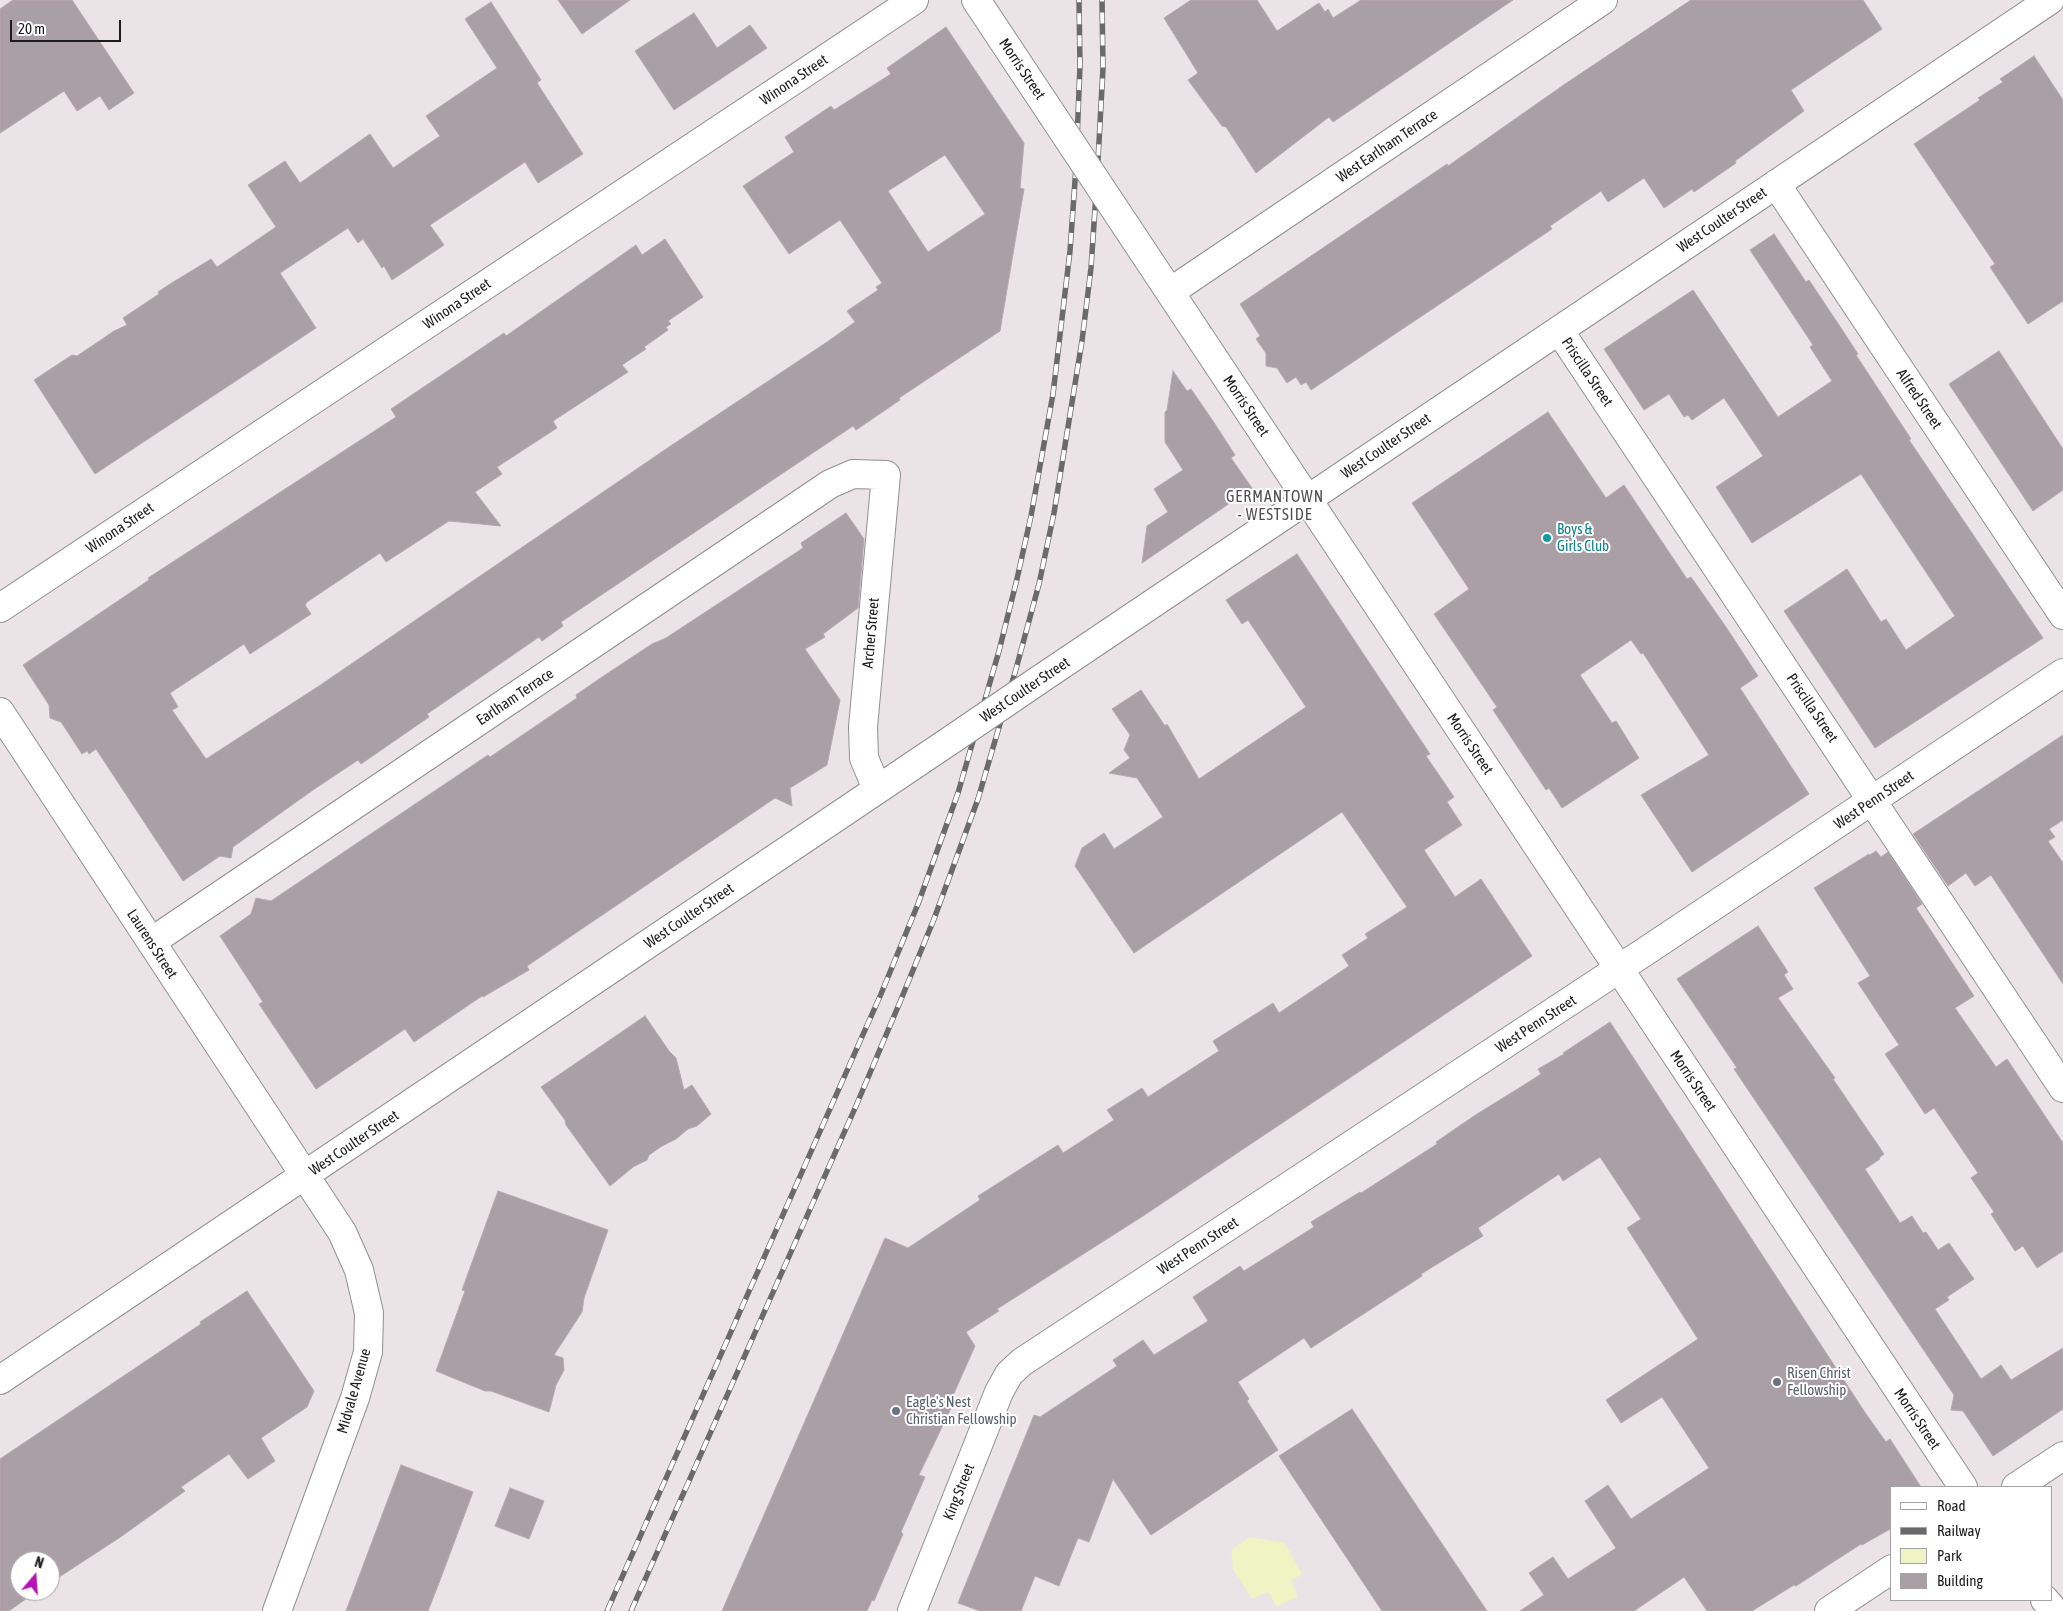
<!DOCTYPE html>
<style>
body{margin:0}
#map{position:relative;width:2063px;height:1611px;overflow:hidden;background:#ece3e6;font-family:"Asap Condensed",sans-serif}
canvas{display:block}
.legend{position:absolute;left:1890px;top:1486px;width:162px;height:115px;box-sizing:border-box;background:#fff;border:1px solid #a4a4a4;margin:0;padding:6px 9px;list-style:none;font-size:15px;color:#1c1c1c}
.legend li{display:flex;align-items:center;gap:10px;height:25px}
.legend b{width:25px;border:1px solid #a4a4a4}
.north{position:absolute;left:10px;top:1551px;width:50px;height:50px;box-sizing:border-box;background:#fff;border:1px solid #a4a4a4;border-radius:50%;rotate:18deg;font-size:14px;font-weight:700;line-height:20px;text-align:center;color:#1c1c1c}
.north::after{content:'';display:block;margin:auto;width:18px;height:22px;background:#b413b5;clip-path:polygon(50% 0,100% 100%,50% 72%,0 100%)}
.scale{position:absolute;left:10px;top:20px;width:111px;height:22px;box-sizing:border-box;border:2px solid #1c1c1c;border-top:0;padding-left:6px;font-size:15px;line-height:18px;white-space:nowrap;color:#1c1c1c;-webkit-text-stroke:4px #fff;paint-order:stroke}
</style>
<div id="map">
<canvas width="2063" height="1611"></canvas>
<ul class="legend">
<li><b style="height:6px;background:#fff"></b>Road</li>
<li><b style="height:6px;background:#6a6a6a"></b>Railway</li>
<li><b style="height:14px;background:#f0f3c3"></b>Park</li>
<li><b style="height:14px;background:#aa9fa5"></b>Building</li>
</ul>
<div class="north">N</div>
<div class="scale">20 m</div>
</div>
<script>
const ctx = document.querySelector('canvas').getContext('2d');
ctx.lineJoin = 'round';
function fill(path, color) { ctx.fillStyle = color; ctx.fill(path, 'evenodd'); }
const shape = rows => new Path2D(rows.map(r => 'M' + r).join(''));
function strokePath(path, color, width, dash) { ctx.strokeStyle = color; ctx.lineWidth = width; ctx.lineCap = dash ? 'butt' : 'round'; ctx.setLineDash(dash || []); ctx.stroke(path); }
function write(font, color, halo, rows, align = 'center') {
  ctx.font = font + ' "Asap Condensed",sans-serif'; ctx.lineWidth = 4; ctx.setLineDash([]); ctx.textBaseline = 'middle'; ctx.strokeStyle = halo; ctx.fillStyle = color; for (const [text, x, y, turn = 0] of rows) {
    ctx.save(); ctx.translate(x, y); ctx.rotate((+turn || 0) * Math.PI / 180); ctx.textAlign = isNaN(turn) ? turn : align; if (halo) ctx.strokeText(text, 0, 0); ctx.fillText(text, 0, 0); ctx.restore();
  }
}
fill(shape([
 [1249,1537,1285,1543,1302,1574,1291,1581,1298,1596,1277,1607,1268,1592,1252,1599,1233,1569,1231,1551]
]), '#f0f3c3');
const building = shape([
 [13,0,72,0,134,93,109,110,100,96,77,111,64,91,0,133,0,9,13,0],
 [558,0,630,0,582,34,558,0],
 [1191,0,1257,0,1277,31,1319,3,1325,12,1328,9,1333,18,1361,0,1513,0,1333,122,1329,117,1256,173,1226,127,1222,126,1188,80,1198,73,1164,18,1191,0],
 [1691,0,1863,0,1882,29,1791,90,1804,111,1735,161,1736,163,1694,192,1692,189,1664,208,1644,178,1608,202,1601,191,1550,226,1552,229,1311,390,1306,382,1301,385,1296,377,1287,383,1277,368,1266,366,1266,353,1256,339,1260,336,1240,304,1447,164,1448,166,1565,84,1691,0],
 [491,2,541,80,537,83,583,154,538,183,525,162,430,225,444,245,392,280,384,266,382,268,363,239,358,243,348,228,280,273,316,328,95,474,34,380,72,355,77,356,114,331,127,325,123,318,159,294,158,292,170,284,211,259,217,267,276,227,248,185,285,161,300,183,370,134,393,168,440,136,426,116,497,68,465,19,491,2],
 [694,13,717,48,750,25,767,48,674,110,635,51,694,13],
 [946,27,1024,143,1020,188,1024,189,1000,331,899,398,900,400,856,430,853,426,561,622,563,626,542,641,539,637,427,714,429,717,361,764,358,760,313,790,233,847,231,858,220,856,183,881,96,749,89,754,87,751,82,754,61,722,50,718,49,705,23,665,149,580,148,578,396,417,391,409,504,333,506,336,636,245,642,255,665,239,703,297,668,321,671,324,666,327,668,330,644,347,646,349,622,365,628,372,553,421,557,428,497,467,502,474,475,492,501,526,449,521,386,562,380,553,307,602,305,605,311,614,250,654,244,644,170,693,178,707,172,710,206,759,319,686,669,447,827,342,855,322,847,311,878,290,876,287,882,283,840,220,789,254,743,186,794,152,785,137,831,106,834,110,891,74,887,68,946,27],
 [945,155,985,214,928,252,888,191,945,155],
 [2034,56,2063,100,2063,301,2028,324,1990,267,1995,264,1914,144,1980,100,1978,98,2003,82,2000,79,2034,56],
 [1774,234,1806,282,1809,280,1841,328,1858,354,1856,355,1911,439,1909,440,2043,638,1875,748,1784,611,1847,569,1881,622,1886,619,1906,650,1955,616,1861,474,1752,543,1716,487,1763,456,1724,398,1692,420,1688,415,1684,417,1669,394,1644,410,1604,349,1693,290,1778,417,1832,381,1810,347,1813,345,1750,250,1774,234],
 [1999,351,2063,449,2063,490,2033,511,1949,384,1999,351],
 [1173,371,1187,391,1191,389,1213,421,1235,455,1231,458,1252,488,1142,563,1147,526,1168,512,1154,489,1183,470,1165,442,1165,412,1167,410,1173,371],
 [1548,412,1606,498,1624,485,1687,579,1691,577,1726,627,1758,676,1740,688,1809,794,1692,872,1641,795,1709,755,1643,653,1641,654,1631,640,1580,675,1612,723,1616,721,1639,758,1562,808,1549,788,1546,790,1493,710,1497,707,1434,614,1469,589,1412,503,1548,412],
 [846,513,864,539,858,608,823,634,825,637,805,649,840,700,827,765,790,788,792,806,775,798,527,966,529,970,483,997,482,996,414,1042,405,1029,316,1089,259,1004,263,1002,220,936,251,914,256,898,271,901,488,755,490,757,577,698,576,695,599,679,652,644,666,638,803,548,801,543,846,513],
 [1297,554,1430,754,1426,756,1454,797,1447,802,1462,825,1424,850,1455,897,1481,879,1532,956,1143,1216,997,1309,999,1311,966,1332,975,1346,951,1400,953,1404,919,1475,925,1477,901,1532,903,1534,874,1601,872,1600,867,1611,722,1611,885,1238,908,1248,980,1200,978,1196,1058,1145,1063,1153,1114,1120,1107,1110,1142,1088,1148,1097,1219,1051,1213,1041,1273,1003,1279,1013,1349,966,1342,955,1368,938,1365,934,1407,907,1342,812,1134,953,1075,866,1082,848,1104,833,1114,849,1163,817,1137,778,1109,773,1130,758,1124,750,1130,735,1112,709,1141,690,1165,726,1167,724,1199,779,1306,707,1248,620,1242,624,1226,600,1297,554],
 [2063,735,2063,820,2049,829,2055,837,2048,841,2063,863,2063,984,1991,875,1975,886,1966,873,1948,886,1913,834,2063,735],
 [1876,851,1881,857,1888,852,1922,904,1916,908,1974,996,1955,1008,1996,1067,2007,1059,2063,1143,2063,1251,2037,1268,2023,1246,2015,1251,1991,1214,1994,1212,1971,1178,1978,1173,1934,1108,1925,1114,1885,1054,1899,1045,1858,983,1870,976,1814,888,1869,854,1870,855,1876,851],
 [1758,926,1788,972,1784,975,1793,989,1778,998,1835,1078,1833,1079,1884,1154,1879,1158,1880,1159,1865,1169,1900,1223,1912,1216,1923,1233,1926,1232,1938,1250,1949,1243,1974,1279,1947,1297,1949,1300,1935,1309,1981,1379,2001,1365,2011,1380,2063,1348,2063,1409,1993,1456,1963,1411,1951,1410,1954,1395,1734,1069,1737,1068,1677,979,1758,926],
 [645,1016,669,1051,676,1058,684,1090,692,1085,711,1114,697,1126,688,1129,676,1139,662,1146,649,1155,647,1160,633,1167,610,1186,566,1125,565,1120,541,1087,645,1016],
 [1610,1022,1866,1414,1886,1442,1890,1439,1921,1487,1892,1487,1892,1528,1862,1545,1861,1544,1796,1586,1794,1585,1752,1611,1707,1611,1684,1577,1634,1611,1520,1611,1544,1595,1529,1573,1553,1557,1568,1579,1616,1548,1585,1501,1608,1485,1631,1519,1709,1468,1662,1397,1621,1423,1606,1400,1698,1339,1627,1228,1641,1219,1600,1157,1563,1181,1559,1174,1478,1228,1483,1236,1421,1274,1422,1276,1311,1348,1304,1338,1238,1382,1249,1399,1247,1401,1278,1450,1151,1535,1113,1479,1089,1542,1078,1538,1059,1586,1035,1576,1021,1611,980,1611,958,1603,1034,1415,1040,1417,1117,1366,1113,1360,1143,1340,1154,1355,1208,1321,1193,1297,1240,1266,1244,1271,1314,1227,1311,1222,1360,1192,1361,1193,1437,1144,1436,1142,1477,1114,1524,1085,1541,1074,1538,1069,1564,1054,1563,1053,1610,1022],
 [498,1191,608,1230,584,1298,582,1312,554,1355,563,1358,564,1370,556,1385,549,1412,491,1391,485,1391,436,1371,465,1291,462,1290,498,1191],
 [247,1291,314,1391,307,1407,261,1438,275,1461,248,1479,229,1454,181,1487,185,1491,119,1538,50,1583,50,1561,20,1561,20,1591,37,1591,9,1611,0,1611,0,1459,201,1324,200,1322,247,1291],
 [1352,1409,1487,1611,1382,1611,1279,1456,1352,1409],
 [401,1465,473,1492,442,1575,428,1611,346,1611,401,1465],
 [510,1488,544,1501,529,1539,495,1526,510,1488]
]);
fill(building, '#aa9fa5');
strokePath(building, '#bca6b3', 1);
const minor = shape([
 [976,0,1051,113],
 [1776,184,2063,615],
 [1126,226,1963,1487],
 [1170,292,1603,0],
 [1559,330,2063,1088],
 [0,608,914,0],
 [1039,680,2050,0],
 [0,712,342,1232,359,1270,369,1313,368,1352,355,1398,277,1611],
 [151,942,830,484,853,474,886,475,863,727,864,758,877,789],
 [0,1380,954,738],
 [2016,1487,2063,1456],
 [2045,1600,2054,1611],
 [912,1611,999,1392,1009,1374,1022,1362,1646,951,2063,673],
 [1829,1611,1892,1569]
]);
strokePath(minor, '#909090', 30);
strokePath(minor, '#fff', 28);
const rail = shape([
 [607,1611,881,994,918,904,958,793,999,651,1017,579,1031,516,1053,394,1070,251,1076,167,1080,65,1079,0],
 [631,1611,856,1106,900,1002,934,919,978,799,1016,669,1039,584,1054,513,1082,341,1091,268,1097,179,1103,68,1102,0]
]);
strokePath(rail, '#6a6a6a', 5.5);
strokePath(rail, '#fff', 4, [11]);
const minorBridge = shape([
 [1051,113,1126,226],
 [954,738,1039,680]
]);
strokePath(minorBridge, '#909090', 30, []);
strokePath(minorBridge, '#fff', 28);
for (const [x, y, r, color] of [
 [1547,538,5,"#0f9aa8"],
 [1777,1382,5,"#6b7280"],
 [896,1411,5,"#6b7280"]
]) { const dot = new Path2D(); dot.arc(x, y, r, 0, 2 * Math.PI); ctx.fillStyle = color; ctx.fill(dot); strokePath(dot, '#fff', 2); }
write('15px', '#1c1c1c', '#fff', [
 ["Morris Street",1022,69,56],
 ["Winona Street",794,80,-34],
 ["West Earlham Terrace",1387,146,-34],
 ["West Coulter Street",1722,220,-34],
 ["Winona Street",457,304,-34],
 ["Priscilla Street",1587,372,56],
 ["Alfred Street",1919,399,56],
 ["Morris Street",1246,406,56],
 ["West Coulter Street",1386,446,-34],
 ["Winona Street",120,528,-34],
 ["Archer Street",871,633,-85],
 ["West Coulter Street",1025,690,-34],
 ["Earlham Terrace",515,697,-34],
 ["Priscilla Street",1812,708,56],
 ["Morris Street",1470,744,56],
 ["West Penn Street",1874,800,-34],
 ["West Coulter Street",689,916,-34],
 ["Laurens Street",152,944,57],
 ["West Penn Street",1536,1024,-33],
 ["Morris Street",1693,1081,56],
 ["West Coulter Street",354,1143,-34],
 ["West Penn Street",1198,1246,-33],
 ["Midvale Avenue",354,1391,-74],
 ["Morris Street",1917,1419,56],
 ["King Street",959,1492,-68]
]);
write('15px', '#0d838f', '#fff', [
 ["Boys &",1557,529],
 ["Girls Club",1557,546]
], 'left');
write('15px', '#5b616d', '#fff', [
 ["Risen Christ",1787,1373],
 ["Fellowship",1787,1390],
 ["Eagle's Nest",906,1402],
 ["Christian Fellowship",906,1419]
], 'left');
ctx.letterSpacing = '1px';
write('16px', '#4f4f4f', '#fff', [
 ["GERMANTOWN",1275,497],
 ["- WESTSIDE",1275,515]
]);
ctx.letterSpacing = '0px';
</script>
